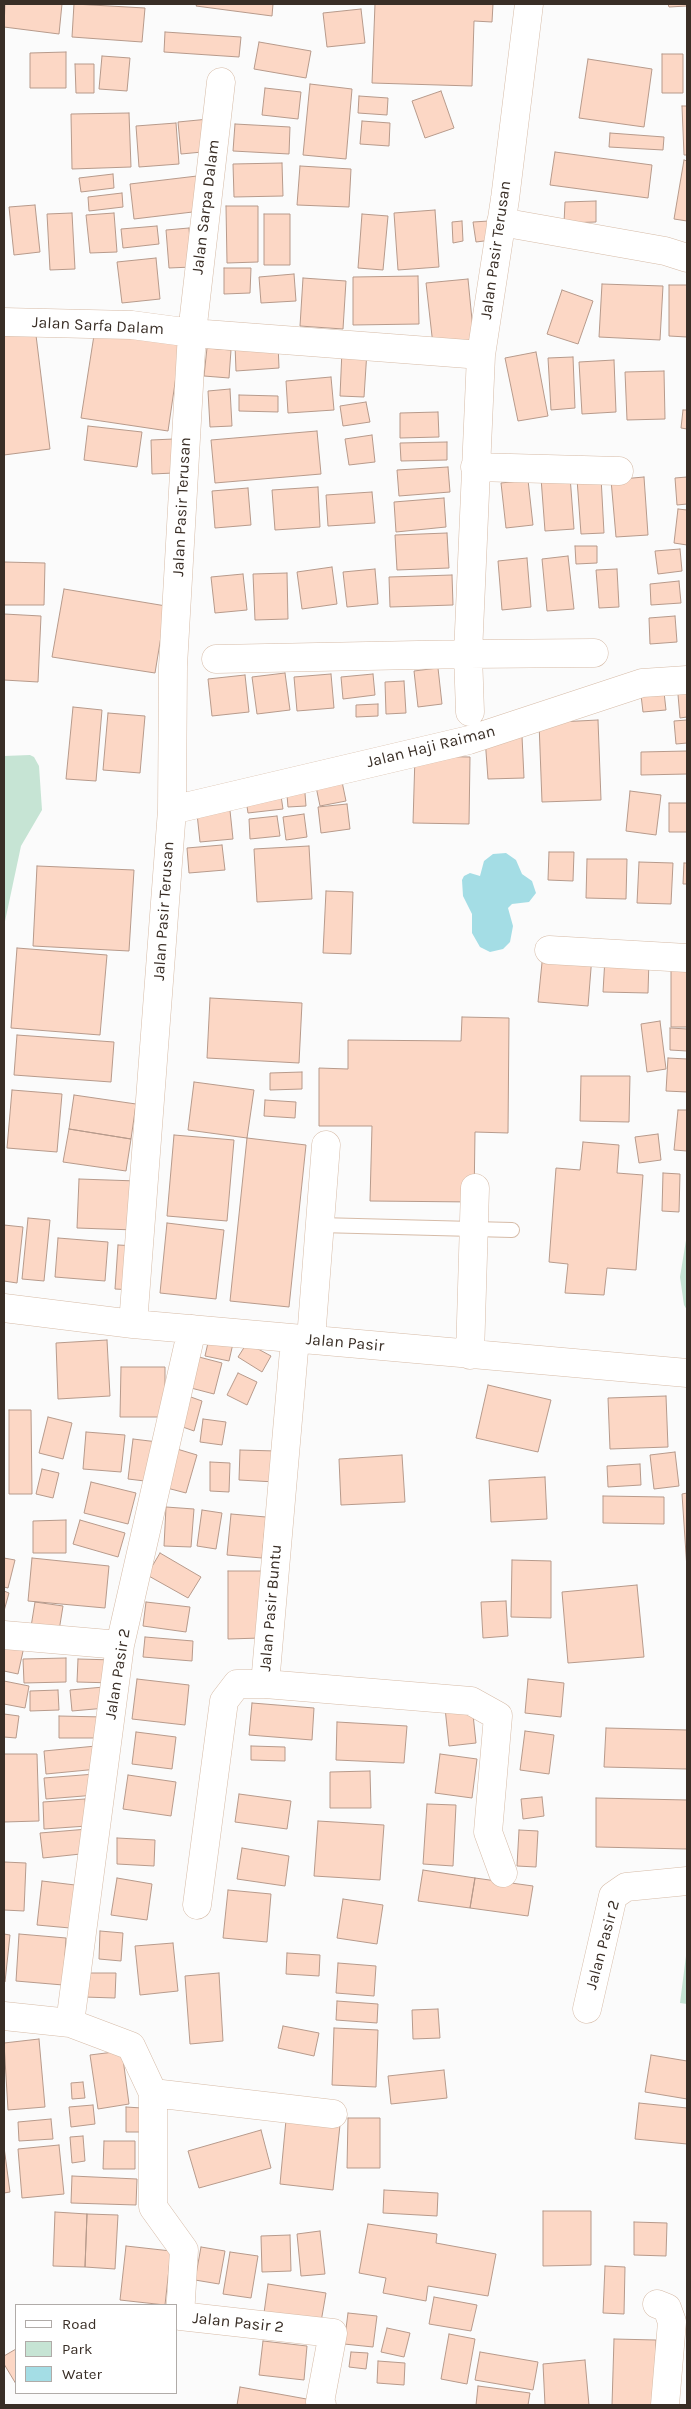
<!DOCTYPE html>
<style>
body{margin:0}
#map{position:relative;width:691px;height:2409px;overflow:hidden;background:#fbfbfb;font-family:Karla,sans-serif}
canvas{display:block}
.frame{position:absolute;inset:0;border:5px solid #392e26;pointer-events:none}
.legend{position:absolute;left:15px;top:2304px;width:162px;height:90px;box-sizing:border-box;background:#fff;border:1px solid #b0aba8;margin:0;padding:6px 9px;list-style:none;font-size:15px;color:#392e26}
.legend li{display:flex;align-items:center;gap:10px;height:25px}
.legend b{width:25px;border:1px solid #b0aba8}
</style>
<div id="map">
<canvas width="691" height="2409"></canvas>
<div class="frame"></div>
<ul class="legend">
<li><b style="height:6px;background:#fff"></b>Road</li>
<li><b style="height:14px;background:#c6e4d4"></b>Park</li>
<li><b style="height:14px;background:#a4dde5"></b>Water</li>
</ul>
</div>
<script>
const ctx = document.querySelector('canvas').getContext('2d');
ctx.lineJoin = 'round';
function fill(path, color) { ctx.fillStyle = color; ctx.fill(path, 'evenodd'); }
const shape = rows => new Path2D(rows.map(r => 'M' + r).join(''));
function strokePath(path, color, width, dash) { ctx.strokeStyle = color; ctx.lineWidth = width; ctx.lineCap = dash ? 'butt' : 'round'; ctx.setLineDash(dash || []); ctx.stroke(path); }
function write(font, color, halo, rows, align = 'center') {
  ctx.font = font + ' Karla,sans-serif'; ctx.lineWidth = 4; ctx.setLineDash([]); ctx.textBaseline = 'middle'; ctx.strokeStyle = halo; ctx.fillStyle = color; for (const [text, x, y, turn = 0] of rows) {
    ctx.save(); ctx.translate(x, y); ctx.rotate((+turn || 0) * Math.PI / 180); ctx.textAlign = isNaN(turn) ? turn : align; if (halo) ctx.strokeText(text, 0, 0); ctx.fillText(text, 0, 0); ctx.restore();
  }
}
fill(shape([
 [30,755,34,757,39,766,42,810,21,846,4,926,4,756],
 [687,1234,687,1310,684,1305,680,1277],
 [687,1948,687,2004,680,2003]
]), '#c6e4d4');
fill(shape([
 [506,853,516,860,522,874,532,881,536,893,529,902,512,904,508,908,513,926,510,942,503,949,490,952,480,947,472,933,472,914,463,896,462,880,464,876,470,873,480,876,484,861,493,854]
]), '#a4dde5');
const building = shape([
 [5,4,62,4,59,34,4,27,5,4],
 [74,4,145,8,142,42,72,37,74,4],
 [197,4,273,4,272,16,196,6,197,4],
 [375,4,493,4,492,22,474,21,472,86,372,83,375,4],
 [668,4,687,4,687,6,669,7,668,4],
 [361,9,365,43,327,47,323,13,361,9],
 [165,32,241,37,239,57,164,52,165,32],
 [259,42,311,51,306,78,254,69,259,42],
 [66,52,66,88,30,88,30,53,66,52],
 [662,54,683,54,683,93,662,93,662,54],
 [102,56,130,58,127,91,99,89,102,56],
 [588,59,652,69,644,127,579,118,588,59],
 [75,64,94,64,94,93,76,93,75,64],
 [310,84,352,89,346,159,303,155,310,84],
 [265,88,301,92,298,119,262,115,265,88],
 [441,91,454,128,425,138,412,101,441,91],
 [359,96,388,98,387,115,358,113,359,96],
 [682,106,687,106,687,155,684,155,682,106],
 [129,113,131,167,72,169,71,114,129,113],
 [209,119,213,151,181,154,178,122,209,119],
 [362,121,390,123,389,146,360,144,362,121],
 [176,123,179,164,139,167,136,126,176,123],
 [235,124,290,127,289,154,233,151,235,124],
 [610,133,664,137,663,150,609,147,610,133],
 [555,152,652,165,648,198,550,185,555,152],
 [684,160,687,161,687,221,674,219,684,160],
 [282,163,283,196,234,197,233,164,282,163],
 [300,166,351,169,349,207,297,205,300,166],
 [113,174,114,188,81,192,79,178,113,174],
 [197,176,201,211,134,219,130,184,197,176],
 [122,193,123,207,89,211,88,197,122,193],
 [596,201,596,222,564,223,565,202,596,201],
 [35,205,40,252,14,255,9,207,35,205],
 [226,206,258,206,258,262,227,263,226,206],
 [435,210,439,267,398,270,394,213,435,210],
 [72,213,75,269,50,270,47,214,72,213],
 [114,213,117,252,90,253,86,215,114,213],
 [264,214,290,214,290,265,264,265,264,214],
 [362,214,388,216,383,270,358,268,362,214],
 [462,221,463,241,453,243,452,222,462,221],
 [489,221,492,240,476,242,473,222,489,221],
 [157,226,159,244,123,248,121,229,157,226],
 [189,228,192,267,169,268,166,230,189,228],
 [156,258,160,299,122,303,117,262,156,258],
 [224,268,251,268,250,293,224,294,224,268],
 [294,274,296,301,261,303,259,277,294,274],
 [418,276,419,324,353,325,353,277,418,276],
 [303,278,346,281,343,329,300,326,303,278],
 [468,279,474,340,433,345,426,283,468,279],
 [602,284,663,286,660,340,599,337,602,284],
 [669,285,687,285,687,337,669,336,669,285],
 [562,290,593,301,578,344,547,334,562,290],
 [35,327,50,449,4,455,4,331,35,327],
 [95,329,181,342,168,431,81,418,95,329],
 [278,343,279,368,236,371,235,345,278,343],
 [207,348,231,350,229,378,204,376,207,348],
 [342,350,367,351,364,397,340,396,342,350],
 [536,352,548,416,518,421,505,358,536,352],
 [573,357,575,408,551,410,548,358,573,357],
 [614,360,616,412,582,414,579,362,614,360],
 [664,371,665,419,627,420,625,372,664,371],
 [331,377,334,410,288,413,286,381,331,377],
 [230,389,232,426,210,427,208,391,230,389],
 [239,395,278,396,278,412,239,411,239,395],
 [366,402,370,422,343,426,340,406,366,402],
 [683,410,687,410,687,429,681,428,683,410],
 [438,412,439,437,400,438,400,413,438,412],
 [88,426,142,432,137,467,84,460,88,426],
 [317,431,321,474,215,483,211,440,317,431],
 [372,435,375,462,349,465,345,439,372,435],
 [174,439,174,473,152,474,151,440,174,439],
 [447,442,447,460,401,461,400,443,447,442],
 [448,467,450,492,399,496,397,470,448,467],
 [570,476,574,529,545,531,541,478,570,476],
 [601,477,604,533,581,534,577,479,601,477],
 [644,477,648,535,616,537,611,480,644,477],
 [687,477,687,504,677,505,675,478,687,477],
 [528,480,533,525,506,528,501,483,528,480],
 [318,487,320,527,275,530,272,490,318,487],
 [248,488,251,525,215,528,212,491,248,488],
 [372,492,375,523,328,526,326,495,372,492],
 [444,498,446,527,396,532,394,502,444,498],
 [678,509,687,510,687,545,674,543,678,509],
 [447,533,449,568,397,570,395,535,447,533],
 [575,546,597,546,597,563,576,564,575,546],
 [680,549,682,571,658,574,655,551,680,549],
 [568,556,574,609,547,611,542,559,568,556],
 [527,558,531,607,502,610,498,561,527,558],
 [4,562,45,563,44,605,4,605,4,562],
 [332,567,337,604,302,609,297,572,332,567],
 [375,569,378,604,347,607,343,572,375,569],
 [617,569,619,607,599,608,596,570,617,569],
 [287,573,288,619,255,620,253,574,287,573],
 [243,574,247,610,215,613,211,577,243,574],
 [452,575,453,605,390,607,389,577,452,575],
 [679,581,681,603,651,605,650,584,679,581],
 [64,589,166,606,155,673,52,657,64,589],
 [4,614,41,616,38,682,4,680,4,614],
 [675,616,677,642,650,644,649,618,675,616],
 [438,668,442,704,418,707,414,671,438,668],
 [285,673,290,710,257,714,252,677,285,673],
 [331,674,334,708,297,711,294,677,331,674],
 [373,674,375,695,343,699,341,677,373,674],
 [245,675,249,712,212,716,208,679,245,675],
 [404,681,406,713,386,714,385,682,404,681],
 [687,681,687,717,680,718,677,683,687,681],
 [664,692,666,710,643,712,641,695,664,692],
 [378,704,378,716,356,717,356,705,378,704],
 [73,707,102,710,96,781,66,779,73,707],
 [108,713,145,716,140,773,103,770,108,713],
 [598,720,601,800,542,802,539,723,598,720],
 [687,720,687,743,676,744,674,721,687,720],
 [522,736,524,778,488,779,485,738,522,736],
 [687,751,687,774,641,775,641,752,687,751],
 [415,756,470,757,469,824,413,823,415,756],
 [340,772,346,801,320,806,314,777,340,772],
 [304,781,306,806,288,807,286,783,304,781],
 [280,789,283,809,248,813,245,793,280,789],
 [630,791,661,795,656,835,626,831,630,791],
 [229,801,233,839,200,842,196,804,229,801],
 [669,803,687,803,687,832,669,832,669,803],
 [347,804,350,829,321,833,318,807,347,804],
 [304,814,307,837,286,840,283,817,304,814],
 [277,816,280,836,250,839,249,819,277,816],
 [222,845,225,870,189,873,187,848,222,845],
 [309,846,312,899,257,902,254,849,309,846],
 [549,852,574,852,573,881,548,880,549,852],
 [587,859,627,859,626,899,586,898,587,859],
 [639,862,673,863,671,904,637,903,639,862],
 [684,863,687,863,687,884,683,884,684,863],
 [37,866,134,870,129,951,33,946,37,866],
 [326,891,353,892,351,954,323,953,326,891],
 [17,948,107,955,100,1035,11,1028,17,948],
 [543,953,592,956,588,1006,538,1002,543,953],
 [605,958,649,959,648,993,603,992,605,958],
 [671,962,687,962,687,1027,671,1027,671,962],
 [210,998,302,1003,299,1063,207,1058,210,998],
 [462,1017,509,1018,508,1133,475,1132,474,1202,370,1201,372,1126,319,1126,319,1068,348,1069,348,1040,461,1041,462,1017],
 [660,1021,666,1069,647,1072,641,1024,660,1021],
 [670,1028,687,1029,687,1051,670,1050,670,1028],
 [17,1035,114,1042,111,1082,14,1075,17,1035],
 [668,1058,687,1059,687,1092,666,1091,668,1058],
 [302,1072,302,1089,270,1090,270,1073,302,1072],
 [581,1076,630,1076,629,1122,580,1121,581,1076],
 [194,1082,254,1090,247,1138,188,1130,194,1082],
 [12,1090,62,1094,57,1152,7,1148,12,1090],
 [74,1095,136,1104,131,1139,69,1129,74,1095],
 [265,1100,296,1102,295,1118,264,1116,265,1100],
 [678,1110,687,1110,687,1151,674,1150,678,1110],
 [69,1129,131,1139,126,1171,63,1162,69,1129],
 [658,1134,661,1160,639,1163,635,1137,658,1134],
 [174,1135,234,1140,227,1221,167,1216,174,1135],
 [247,1138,306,1145,289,1307,230,1301,247,1138],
 [583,1142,619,1145,617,1173,643,1175,636,1270,607,1268,604,1295,565,1293,568,1264,549,1262,556,1168,580,1170,583,1142],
 [663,1173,680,1174,679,1212,662,1211,663,1173],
 [79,1179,137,1181,135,1230,77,1228,79,1179],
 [28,1218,50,1220,44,1281,22,1279,28,1218],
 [167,1223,224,1230,216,1299,160,1293,167,1223],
 [4,1225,23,1227,17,1283,4,1281,4,1225],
 [58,1238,108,1242,105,1281,55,1277,58,1238],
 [118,1245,137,1246,134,1290,115,1289,118,1245],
 [210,1334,234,1339,229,1361,205,1356,210,1334],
 [107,1340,110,1396,58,1399,56,1343,107,1340],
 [247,1343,271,1356,262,1372,238,1357,247,1343],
 [199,1357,222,1363,214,1394,191,1388,199,1357],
 [121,1367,165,1367,165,1417,120,1417,121,1367],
 [238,1373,257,1382,247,1405,227,1395,238,1373],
 [488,1385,551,1400,538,1452,476,1438,488,1385],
 [188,1396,202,1401,194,1431,180,1426,188,1396],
 [666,1396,668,1447,610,1449,608,1398,666,1396],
 [9,1410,31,1410,32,1494,9,1494,9,1410],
 [48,1417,72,1423,63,1459,39,1453,48,1417],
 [203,1419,226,1422,222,1445,200,1442,203,1419],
 [86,1432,125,1435,121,1472,83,1469,86,1432],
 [133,1439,158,1442,153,1482,128,1479,133,1439],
 [177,1449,197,1455,186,1493,167,1488,177,1449],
 [240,1450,276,1451,275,1482,239,1480,240,1450],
 [675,1452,679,1486,654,1489,650,1455,675,1452],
 [402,1455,405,1502,341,1505,339,1459,402,1455],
 [210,1462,230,1463,229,1492,210,1491,210,1462],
 [640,1464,641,1485,608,1487,607,1466,640,1464],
 [42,1469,59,1473,53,1498,36,1494,42,1469],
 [545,1477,547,1519,491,1522,489,1480,545,1477],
 [91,1482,136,1493,128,1524,84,1513,91,1482],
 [687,1493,687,1569,682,1494,687,1493],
 [603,1496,664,1497,664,1524,603,1523,603,1496],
 [166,1507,194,1509,191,1547,164,1546,166,1507],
 [202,1510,222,1513,216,1549,197,1546,202,1510],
 [231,1514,266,1517,262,1558,227,1555,231,1514],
 [66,1520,66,1553,33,1553,33,1521,66,1520],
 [80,1520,125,1533,118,1557,73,1544,80,1520],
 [160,1553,201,1577,188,1598,147,1575,160,1553],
 [4,1558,15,1560,8,1588,4,1587,4,1558],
 [32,1558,109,1566,105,1608,28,1601,32,1558],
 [512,1560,551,1561,551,1618,511,1617,512,1560],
 [228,1571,262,1571,261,1638,228,1639,228,1571],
 [637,1585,644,1657,568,1663,562,1592,637,1585],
 [4,1591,9,1593,4,1611,4,1591],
 [506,1601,508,1636,483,1638,481,1602,506,1601],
 [35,1602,63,1606,58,1637,30,1633,35,1602],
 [146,1602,190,1607,186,1632,143,1626,146,1602],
 [4,1637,25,1642,18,1674,4,1671,4,1637],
 [145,1637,193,1641,192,1661,143,1657,145,1637],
 [66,1658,66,1682,24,1683,23,1659,66,1658],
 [78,1659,115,1660,114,1683,77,1682,78,1659],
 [137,1679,189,1685,185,1725,132,1719,137,1679],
 [528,1679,564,1683,561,1717,525,1713,528,1679],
 [4,1681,29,1686,25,1708,4,1704,4,1681],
 [104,1687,106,1708,72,1711,70,1690,104,1687],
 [58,1690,59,1710,30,1711,30,1691,58,1690],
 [252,1703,314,1708,312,1740,249,1735,252,1703],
 [472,1705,476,1743,449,1746,445,1708,472,1705],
 [4,1714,19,1716,16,1738,4,1737,4,1714],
 [59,1716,103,1717,103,1738,59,1738,59,1716],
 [337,1722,407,1726,404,1763,336,1760,337,1722],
 [606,1728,687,1730,687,1769,604,1767,606,1728],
 [525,1731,554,1735,549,1774,520,1770,525,1731],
 [136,1732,176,1737,172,1769,132,1764,136,1732],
 [96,1746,98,1769,46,1774,44,1751,96,1746],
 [251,1746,285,1747,285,1761,251,1760,251,1746],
 [4,1754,37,1754,39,1821,4,1822,4,1754],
 [440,1754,477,1759,472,1798,435,1793,440,1754],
 [370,1771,371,1808,330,1808,330,1772,370,1771],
 [95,1774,96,1795,46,1799,44,1778,95,1774],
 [128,1775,176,1782,171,1816,123,1809,128,1775],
 [239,1794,291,1801,287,1829,235,1822,239,1794],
 [542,1797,544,1816,523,1819,521,1799,542,1797],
 [596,1798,687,1800,687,1849,596,1847,596,1798],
 [85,1799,87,1826,44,1829,43,1802,85,1799],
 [427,1804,456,1805,453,1866,423,1864,427,1804],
 [318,1821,384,1825,380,1880,314,1876,318,1821],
 [88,1829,90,1853,43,1858,40,1833,88,1829],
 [519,1830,538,1831,536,1867,517,1866,519,1830],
 [117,1838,155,1840,154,1866,117,1864,117,1838],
 [242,1848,289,1856,285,1886,237,1879,242,1848],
 [4,1862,26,1863,24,1911,4,1910,4,1862],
 [423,1870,475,1878,470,1908,418,1901,423,1870],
 [117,1878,152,1884,147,1920,111,1915,117,1878],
 [475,1878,533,1886,528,1916,470,1908,475,1878],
 [42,1881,75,1885,70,1928,37,1925,42,1881],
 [228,1890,271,1894,267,1942,223,1938,228,1890],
 [343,1899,383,1905,377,1944,337,1938,343,1899],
 [100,1931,123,1933,121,1961,99,1959,100,1931],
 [4,1934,10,1935,5,1982,4,1982,4,1934],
 [19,1934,66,1938,63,1985,16,1981,19,1934],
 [173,1943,178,1991,140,1995,135,1946,173,1943],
 [287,1953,320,1955,319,1976,286,1974,287,1953],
 [338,1963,376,1966,374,1996,336,1993,338,1963],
 [85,1973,116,1973,115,1998,84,1997,85,1973],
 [219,1973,223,2041,190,2044,185,1976,219,1973],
 [337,2001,378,2004,377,2023,336,2020,337,2001],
 [438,2009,440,2038,413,2039,412,2010,438,2009],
 [283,2026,319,2033,314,2056,278,2048,283,2026],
 [334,2028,378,2030,376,2087,332,2085,334,2028],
 [39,2039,45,2107,8,2110,4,2043,39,2039],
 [122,2051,129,2104,98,2109,90,2055,122,2051],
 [651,2055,687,2061,687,2099,645,2092,651,2055],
 [444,2070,447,2098,391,2104,388,2076,444,2070],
 [83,2082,85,2098,72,2099,71,2083,83,2082],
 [639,2103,687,2108,687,2144,635,2139,639,2103],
 [93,2105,95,2124,71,2127,69,2107,93,2105],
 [126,2107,142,2108,142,2132,126,2132,126,2107],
 [348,2118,380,2118,380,2168,347,2168,348,2118],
 [51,2119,53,2139,19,2141,18,2122,51,2119],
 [286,2120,340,2125,333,2190,280,2184,286,2120],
 [261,2130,271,2168,199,2188,188,2151,261,2130],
 [83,2136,85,2161,72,2163,70,2137,83,2136],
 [104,2141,135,2141,135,2169,103,2169,104,2141],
 [59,2145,64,2194,22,2198,18,2149,59,2145],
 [4,2147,10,2192,4,2193,4,2147],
 [72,2176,137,2179,136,2205,71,2203,72,2176],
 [384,2190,438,2193,437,2216,383,2213,384,2190],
 [543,2211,591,2211,591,2265,543,2266,543,2211],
 [55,2212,87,2214,85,2267,53,2266,55,2212],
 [87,2214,118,2215,115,2269,85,2267,87,2214],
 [634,2222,667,2223,666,2256,634,2255,634,2222],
 [368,2224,437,2234,436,2243,496,2254,488,2296,428,2286,426,2301,383,2293,386,2278,359,2273,368,2224],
 [320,2231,325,2274,301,2276,297,2234,320,2231],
 [290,2235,291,2271,262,2272,261,2236,290,2235],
 [126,2246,171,2251,165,2305,120,2300,126,2246],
 [201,2247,225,2251,219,2284,195,2280,201,2247],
 [230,2252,258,2256,251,2298,223,2294,230,2252],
 [605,2266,625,2267,624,2314,603,2313,605,2266],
 [268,2284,326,2293,321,2322,264,2313,268,2284],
 [434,2297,477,2305,471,2331,429,2324,434,2297],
 [348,2313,377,2316,373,2347,344,2344,348,2313],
 [387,2328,410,2333,404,2357,381,2352,387,2328],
 [449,2334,475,2339,467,2384,441,2379,449,2334],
 [614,2339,656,2340,654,2405,612,2405,614,2339],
 [263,2341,307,2346,304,2380,259,2375,263,2341],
 [16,2349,16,2384,4,2364,4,2356,16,2349],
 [351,2352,368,2353,366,2369,349,2367,351,2352],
 [480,2352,538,2362,533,2390,475,2380,480,2352],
 [585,2360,589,2405,545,2405,543,2364,585,2360],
 [378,2361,405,2363,404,2385,377,2383,378,2361],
 [478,2386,530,2393,528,2405,476,2405,478,2386],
 [240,2387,312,2400,311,2405,237,2405,240,2387]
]);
fill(building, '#fcd7c5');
strokePath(building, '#b79a8b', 1);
const lane = shape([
 [319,1225,512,1230]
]);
const street = shape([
 [501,222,665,251,687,258],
 [4,322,132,325,192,333,221,82],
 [475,467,619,471],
 [216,659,468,654,481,355],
 [470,712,468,654,594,653],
 [172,810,469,740,642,683,687,680],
 [549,950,687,958],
 [4,1308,133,1324,687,1373],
 [133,1324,172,810,173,666,192,333,481,355,505,199,529,4],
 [311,1339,326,1145],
 [470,1355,475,1188],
 [4,1635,120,1645],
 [265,1684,471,1701,498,1716,488,1832,503,1873],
 [197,1905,224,1701,237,1684,265,1684,295,1339],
 [587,2009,613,1896,626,1887,687,1881],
 [4,2016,70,2023,131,2046,153,2093,153,2207,184,2250,180,2316,333,2333,320,2402,322,2405],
 [70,2023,120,1645,192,1329],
 [153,2093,333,2114],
 [657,2304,667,2308,672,2322,665,2405]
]);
strokePath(lane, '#d6bba7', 16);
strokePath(street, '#d6bba7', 29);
strokePath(lane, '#fff', 14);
strokePath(street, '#fff', 28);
write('16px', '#392e26', '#fff', [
 ["Jalan Sarpa Dalam",206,207,-83],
 ["Jalan Pasir Terusan",496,250,-82],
 ["Jalan Sarfa Dalam",98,326,3],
 ["Jalan Pasir Terusan",182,507,-87],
 ["Jalan Haji Raiman",431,747,-14],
 ["Jalan Pasir Terusan",164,911,-86],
 ["Jalan Pasir",345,1343,5],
 ["Jalan Pasir Buntu",271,1608,-85],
 ["Jalan Pasir 2",118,1674,-81],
 ["Jalan Pasir 2",603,1945,-75],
 ["Jalan Pasir 2",238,2323,6]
]);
</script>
